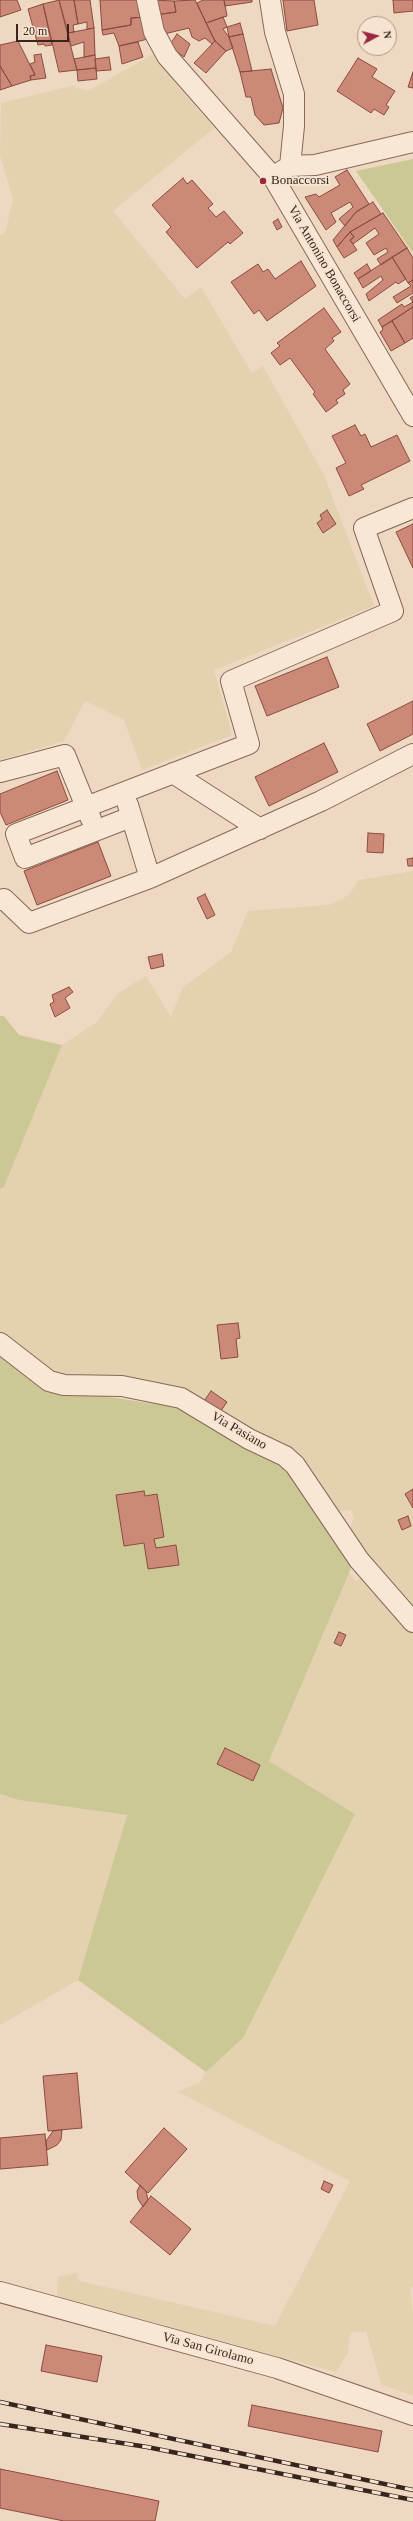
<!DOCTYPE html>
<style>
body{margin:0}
#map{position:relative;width:413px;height:2521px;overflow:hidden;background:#eed8c1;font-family:"Times New Roman",serif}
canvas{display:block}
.north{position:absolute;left:357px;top:16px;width:40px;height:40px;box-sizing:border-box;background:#f6e4d1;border:1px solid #aa9889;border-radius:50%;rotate:83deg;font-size:11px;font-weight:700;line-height:16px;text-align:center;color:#38251d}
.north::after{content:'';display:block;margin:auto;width:14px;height:18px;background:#98283f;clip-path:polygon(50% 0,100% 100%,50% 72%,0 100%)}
.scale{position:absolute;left:16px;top:24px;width:53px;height:18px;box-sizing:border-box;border:2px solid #38251d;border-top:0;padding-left:5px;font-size:12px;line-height:14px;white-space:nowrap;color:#38251d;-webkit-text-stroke:3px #f6e4d1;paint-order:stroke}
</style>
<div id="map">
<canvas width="413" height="2521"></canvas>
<div class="north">N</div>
<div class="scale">20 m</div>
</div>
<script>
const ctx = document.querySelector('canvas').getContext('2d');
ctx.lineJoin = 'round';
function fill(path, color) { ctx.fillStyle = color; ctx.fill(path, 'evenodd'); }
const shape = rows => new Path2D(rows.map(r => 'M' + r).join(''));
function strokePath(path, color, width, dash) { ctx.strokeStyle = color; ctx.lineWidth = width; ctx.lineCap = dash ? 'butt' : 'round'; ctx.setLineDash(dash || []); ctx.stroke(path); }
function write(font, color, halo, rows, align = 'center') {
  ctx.font = font + ' "Times New Roman",serif'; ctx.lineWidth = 4; ctx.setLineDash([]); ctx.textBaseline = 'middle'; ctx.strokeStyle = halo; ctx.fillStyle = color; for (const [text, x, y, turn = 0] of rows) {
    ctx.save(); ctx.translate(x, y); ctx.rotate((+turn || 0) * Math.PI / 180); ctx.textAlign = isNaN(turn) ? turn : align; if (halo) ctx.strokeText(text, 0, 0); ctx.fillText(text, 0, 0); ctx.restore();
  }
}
fill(shape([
 [159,51,178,87,214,128,113,211,185,299,201,287,252,373,263,366,324,475,374,606,214,670,232,735,142,770,124,720,85,701,64,741,0,760,0,235,5,233,13,199,0,156,1,103,71,86,88,91],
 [413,871,413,1606,409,1610,348,1535,354,1517,351,1510,333,1512,181,1394,65,1380,0,1339,0,1189,4,1187,62,1045,97,1022,117,994,146,976,171,1017,183,987,231,952,248,911,329,905,349,895,359,880],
 [349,1573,356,1581,363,1576,413,1631,413,2287,410,2288,413,2313,413,2396,381,2384,366,2331,350,2333,348,2353,336,2372,57,2296,58,2277,77,2273,79,2281,275,2326,350,2181,178,2092,200,2082,206,2072,243,2038,355,1814,269,1761],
 [0,1794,19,1800,127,1815,78,1980,0,2025]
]), '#e4d1af');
fill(shape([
 [413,159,413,253,356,171],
 [0,1016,4,1016,19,1035,62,1045,4,1187,0,1189],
 [0,1356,13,1364,46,1392,96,1395,182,1408,250,1451,275,1460,283,1465,352,1566,269,1761,355,1814,243,2038,206,2072,78,1980,127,1815,19,1800,0,1794]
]), '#ccc895');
const building = shape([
 [0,0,17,0,21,10,0,17,0,0],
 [59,0,74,0,78,24,73,25,74,32,68,33,59,0],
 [59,0,74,59,77,70,59,72,43,4,59,0],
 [74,0,90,0,94,28,87,29,87,22,78,24,74,0],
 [100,0,143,0,146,17,131,18,131,25,102,30,100,0],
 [152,0,174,1,176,12,155,15,152,0],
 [195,0,215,41,212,44,205,38,199,41,192,37,189,28,160,35,155,15,176,12,174,1,195,0],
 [203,0,224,0,227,16,206,23,197,3,203,0],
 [224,0,252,0,252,2,225,6,224,0],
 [283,0,314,0,318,25,287,31,283,0],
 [393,0,413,0,413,11,394,13,393,0],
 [43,4,52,45,45,46,44,44,38,45,28,9,43,4],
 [146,17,152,38,119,46,114,33,103,35,102,30,131,25,131,18,146,17],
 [223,17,227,27,223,29,229,37,233,48,226,51,215,41,206,23,223,17],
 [240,23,243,34,229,37,227,27,240,23],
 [94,28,95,55,84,57,84,42,71,46,68,33,94,28],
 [177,34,190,44,184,57,169,46,177,34],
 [243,34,252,71,240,72,229,37,243,34],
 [18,41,35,75,30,76,31,80,12,86,0,66,0,45,18,41],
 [215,41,226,51,206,73,194,63,215,41],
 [138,42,143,57,122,64,119,46,138,42],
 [41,54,46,78,31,80,30,76,35,75,30,64,35,62,34,55,41,54],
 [95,55,96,68,77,70,74,59,95,55],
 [109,57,111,70,96,71,95,59,109,57],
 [358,58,377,69,372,77,395,91,386,105,389,107,384,115,374,109,371,113,337,91,358,58],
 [0,66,12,86,0,90,0,66],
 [96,68,97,79,78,81,77,70,96,68],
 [271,69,283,108,279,123,264,125,255,115,251,97,246,97,240,72,271,69],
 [413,72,413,88,408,87,413,72],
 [347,170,369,204,356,212,345,226,339,219,353,207,350,202,331,213,336,222,326,230,305,197,316,194,319,197,340,185,335,177,347,170],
 [183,178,187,184,192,180,213,204,208,208,216,217,224,211,243,233,230,244,228,242,197,268,166,232,171,227,152,205,183,178],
 [373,202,381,214,350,232,337,247,333,240,356,212,373,202],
 [383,213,407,248,381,265,377,259,388,252,386,248,374,255,366,243,379,234,375,228,353,244,350,240,354,237,350,232,383,213],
 [278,219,282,227,277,230,273,222,278,219],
 [350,232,354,237,350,240,357,250,344,258,337,247,350,232],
 [407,248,413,258,413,280,408,283,392,257,407,248],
 [392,257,406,279,398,284,396,282,369,301,366,294,383,280,381,276,363,288,358,279,392,257],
 [301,261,316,286,267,321,259,310,254,314,231,282,258,264,263,272,268,269,275,279,301,261],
 [367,264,371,271,358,279,354,273,367,264],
 [413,280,413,293,397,303,393,297,411,286,408,283,413,280],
 [413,296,413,307,382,327,378,320,402,304,404,307,413,302,410,298,413,296],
 [413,307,413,338,405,343,392,321,413,307],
 [324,308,341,332,332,338,334,341,325,349,350,384,343,390,345,394,336,400,338,403,326,412,313,394,315,392,290,358,280,365,271,353,280,346,277,343,324,308],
 [392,321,405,343,391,351,380,332,383,330,382,327,392,321],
 [355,425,361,436,365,434,371,447,397,435,410,461,361,485,364,489,349,496,336,468,346,463,332,436,355,425],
 [327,510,336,524,323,533,317,523,322,519,320,515,327,510],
 [413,524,413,568,396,532,413,524],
 [327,657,339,687,267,716,255,686,327,657],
 [413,701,413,734,380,751,367,724,413,701],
 [324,743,338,772,269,806,255,777,324,743],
 [57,771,68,800,6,825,0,812,0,794,57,771],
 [368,833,384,834,383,853,367,852,368,833],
 [98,842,111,876,37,905,24,871,98,842],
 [413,858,413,866,408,866,407,859,413,858],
 [205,894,215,915,207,919,197,898,205,894],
 [162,954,164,966,151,969,148,957,162,954],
 [69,987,73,992,65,998,70,1008,55,1017,50,1004,54,1002,52,995,69,987],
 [238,1323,240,1338,236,1339,238,1357,221,1359,217,1325,238,1323],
 [211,1391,227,1402,218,1415,202,1404,211,1391],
 [413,1489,413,1508,405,1494,413,1489],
 [144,1491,145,1496,157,1494,164,1537,154,1539,156,1548,176,1545,179,1565,148,1569,144,1543,124,1546,116,1495,144,1491],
 [408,1516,411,1526,402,1530,398,1520,408,1516],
 [339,1632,346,1635,341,1646,334,1643,339,1632],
 [225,1748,260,1765,253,1781,217,1764,225,1748],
 [77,2073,82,2128,48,2131,43,2076,77,2073],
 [164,2128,187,2149,148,2193,125,2172,164,2128],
 [62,2130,61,2140,57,2145,47,2150,46,2141,53,2131,62,2130],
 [45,2134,48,2165,0,2169,0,2138,45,2134],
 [324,2181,333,2185,329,2193,321,2189,324,2181],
 [140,2185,146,2191,148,2200,143,2207,138,2199,137,2191,140,2185],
 [151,2196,191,2229,170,2255,130,2222,151,2196],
 [46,2345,102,2356,97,2382,41,2371,46,2345],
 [252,2405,382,2431,378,2452,248,2426,252,2405],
 [0,2469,159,2501,155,2521,64,2521,0,2508,0,2469]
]);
fill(building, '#cd8977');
strokePath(building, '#884c3e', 1);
const minor = shape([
 [147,0,154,32,167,56,273,177,413,416],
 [270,0,275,32,294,94,294,126,290,166],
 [279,173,290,166,315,165,413,142],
 [0,772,65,755,91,819],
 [173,773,260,829],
 [128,805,150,878],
 [131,817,25,858,16,834,249,744,231,681,393,611,364,528,413,508],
 [0,900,4,899,29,923,150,878,321,801,413,754],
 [0,1343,49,1381,64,1385,122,1386,181,1398,249,1439,285,1456,295,1465,359,1560,413,1622],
 [0,2292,277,2368,413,2415]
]);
strokePath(minor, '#886859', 22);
strokePath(minor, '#f9e7d5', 20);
const rail = shape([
 [0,2402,413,2490],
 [0,2424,147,2447,413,2500]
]);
strokePath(rail, '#38251d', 4.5);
strokePath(rail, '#f6e4d1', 3, [9]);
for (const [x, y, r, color] of [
 [263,181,4,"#98283f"]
]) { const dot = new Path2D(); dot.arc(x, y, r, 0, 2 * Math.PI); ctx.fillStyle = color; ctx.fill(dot); strokePath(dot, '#f6e4d1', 1.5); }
write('13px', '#38251d', '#f6e4d1', [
 ["Bonaccorsi",271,181]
], 'left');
write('13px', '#38251d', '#f6e4d1', [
 ["Via Antonino Bonaccorsi",324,264,60],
 ["Via Pasiano",239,1431,30],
 ["Via San Girolamo",208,2349,15]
]);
</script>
